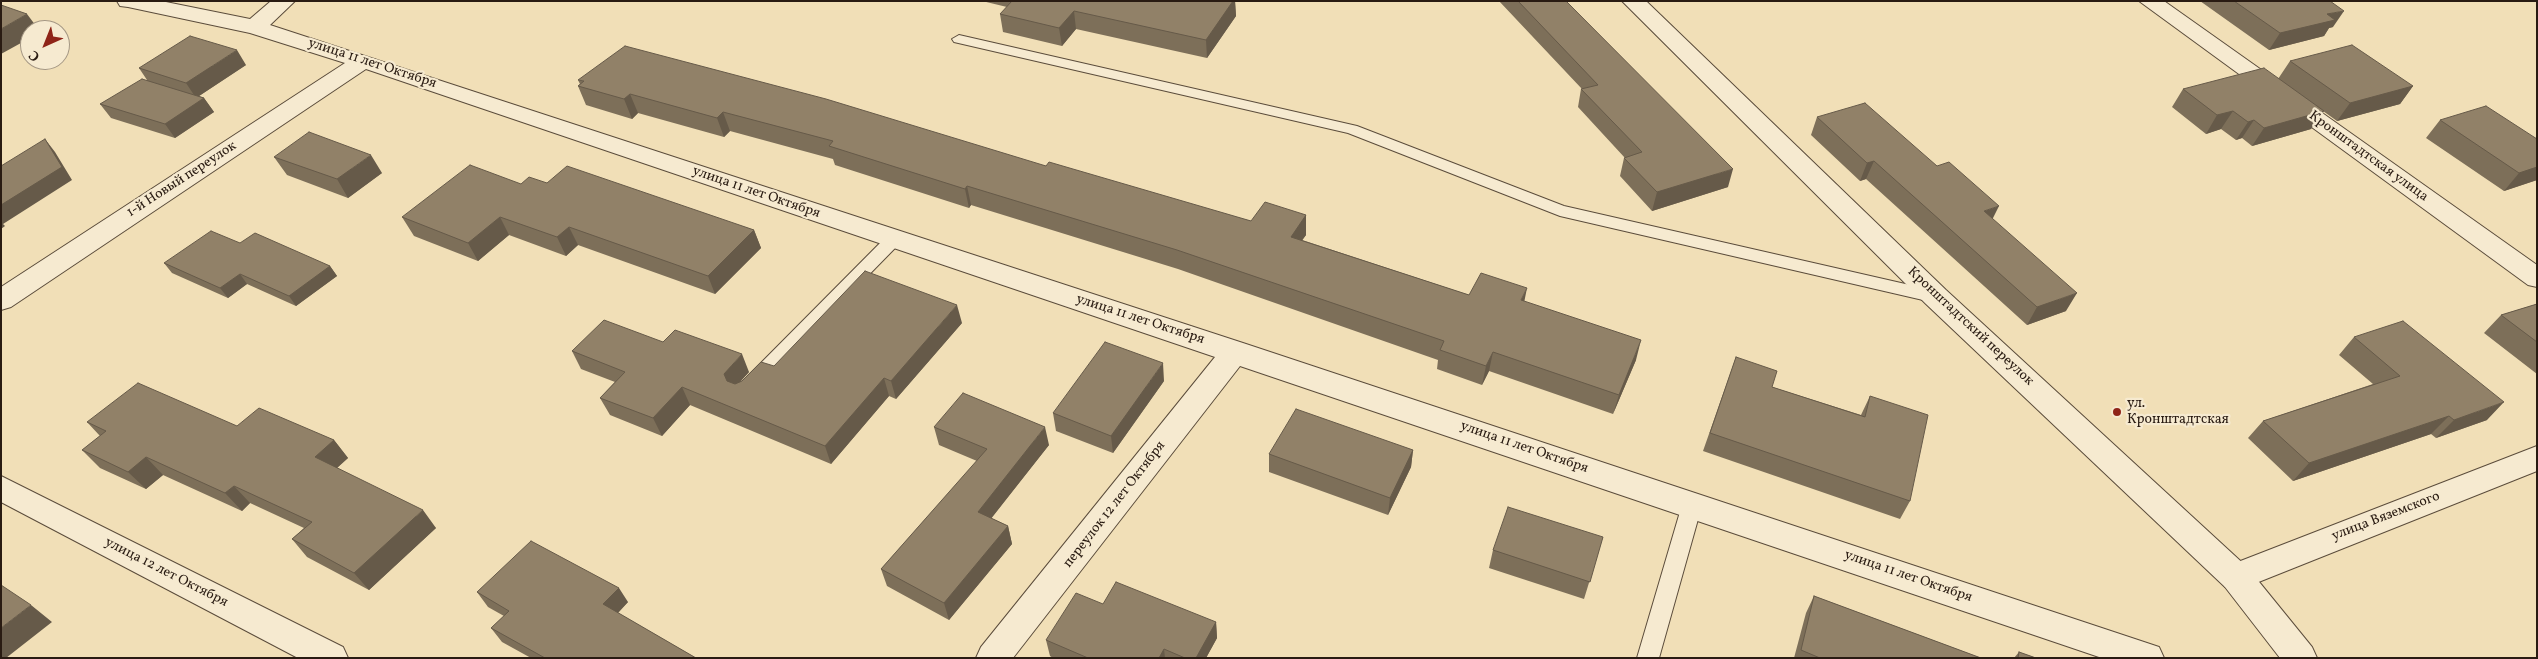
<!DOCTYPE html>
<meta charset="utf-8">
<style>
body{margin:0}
#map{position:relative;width:2538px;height:659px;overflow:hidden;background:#f1dfb7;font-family:Vollkorn,serif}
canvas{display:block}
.frame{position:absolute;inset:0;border:2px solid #291b12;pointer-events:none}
.north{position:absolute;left:20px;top:20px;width:50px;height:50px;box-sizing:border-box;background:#f6ead0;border:1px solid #a49784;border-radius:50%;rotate:224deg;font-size:14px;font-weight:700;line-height:20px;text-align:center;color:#291b12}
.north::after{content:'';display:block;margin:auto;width:18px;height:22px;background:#8f2418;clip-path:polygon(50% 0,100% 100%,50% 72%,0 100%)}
</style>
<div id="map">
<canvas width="2538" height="659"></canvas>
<div class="frame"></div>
<div class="north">С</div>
</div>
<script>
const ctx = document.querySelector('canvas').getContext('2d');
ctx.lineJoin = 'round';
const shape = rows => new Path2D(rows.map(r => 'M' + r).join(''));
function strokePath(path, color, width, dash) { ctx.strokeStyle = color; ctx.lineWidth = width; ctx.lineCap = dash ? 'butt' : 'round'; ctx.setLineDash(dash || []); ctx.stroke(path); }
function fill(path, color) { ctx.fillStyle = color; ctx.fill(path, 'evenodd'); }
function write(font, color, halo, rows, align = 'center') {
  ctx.font = font + ' Vollkorn,serif'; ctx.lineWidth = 4.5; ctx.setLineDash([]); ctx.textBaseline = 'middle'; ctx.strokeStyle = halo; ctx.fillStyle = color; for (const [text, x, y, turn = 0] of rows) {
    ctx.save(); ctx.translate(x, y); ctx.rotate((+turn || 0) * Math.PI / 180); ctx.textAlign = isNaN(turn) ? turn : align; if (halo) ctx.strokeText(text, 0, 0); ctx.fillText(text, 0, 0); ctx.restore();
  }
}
const service = shape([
 [959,35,1357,126,1564,206,1936,291,1942,293,1945,297,1942,301,1936,303,1560,216,1348,133,954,42,952,39,959,35],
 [894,233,900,235,902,239,900,243,759,387,753,389,747,387,744,382,747,377,888,235,894,233],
 [1692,497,1699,499,1702,505,1659,658,1637,658,1682,505,1685,499,1692,497]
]);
const minor = shape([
 [117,1,161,1,250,19,271,1,295,1,270,25,1246,344,2147,643,2159,647,2164,658,2102,658,1240,366,1013,658,976,658,981,647,1215,357,366,69,11,307,1,310,1,287,345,63,250,33,128,7,120,6,117,1],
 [2139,1,2164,1,2537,265,2537,287,2528,285,2139,1],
 [2537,446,2537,471,2236,591,2225,587,2220,577,2225,567,2537,446],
 [1,476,343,647,348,658,298,658,1,502,1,476]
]);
const tertiary = shape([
 [1622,1,1646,1,1946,290,2247,567,2312,647,2317,658,2280,658,2225,587,1926,304,1622,1]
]);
strokePath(service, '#5b4c3b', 2);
strokePath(minor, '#5b4c3b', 2);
strokePath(tertiary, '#5b4c3b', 2);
fill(service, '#f6ead0');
fill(minor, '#f6ead0');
fill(tertiary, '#f6ead0');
fill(shape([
 [982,1,1235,1,1236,16,1207,58,1076,29,1062,46,1003,32,1000,14,1007,7],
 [1499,1,1566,1,1728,187,1652,211,1620,176,1624,158,1625,158,1578,107,1581,89,1582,89],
 [2200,1,2330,1,2333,27,2329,28,2324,36,2269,50],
 [2290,61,2413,86,2400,104,2337,121,2323,111,2311,129,2252,146,2242,138,2236,140,2221,129,2206,134,2172,107,2183,89,2278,79],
 [246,65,199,96,204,98,214,112,175,138,111,118,100,104,147,80,139,68],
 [578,80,1046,166,1251,221,1306,215,1306,235,1302,240,1469,295,1524,302,1636,360,1613,414,1489,371,1482,385,1437,369,1438,360,1178,269,971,205,969,208,835,165,833,159,730,131,724,137,638,113,632,119,586,105,578,86,580,84],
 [1817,117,1993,219,2066,311,2027,325,1866,179,1860,181,1811,135],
 [2440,120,2537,139,2537,180,2504,191,2426,138],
 [274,157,382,173,348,198,287,175],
 [547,183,754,230,761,248,715,294,578,245,566,256,509,235,478,261,414,236,402,217,521,184],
 [240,243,330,266,337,276,296,306,247,284,228,298,172,273,164,263],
 [2537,304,2537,374,2484,333,2501,315],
 [962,323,896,399,889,396,831,464,690,405,662,436,610,415,600,398,615,382,581,369,572,351,663,342,749,372,740,382,774,366],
 [2354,337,2487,420,2436,438,2431,434,2293,481,2248,438,2263,421,2373,384,2339,355],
 [1736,357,1772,387,1861,415,1870,396,1910,501,1900,519,1703,451],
 [1164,381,1113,453,1056,431,1053,413],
 [87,422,237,426,334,440,348,458,337,468,436,528,369,590,307,557,292,539,304,528,250,503,242,511,163,475,146,489,100,468,82,450,100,436],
 [934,427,1049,445,991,518,1008,526,1012,544,949,620,887,586,881,569,977,461,939,445],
 [1413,450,1411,467,1388,515,1269,472,1269,454],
 [1603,537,1584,599,1489,568,1493,550],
 [477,592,628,602,618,613,696,658,531,658,502,642,491,628,504,616,488,607],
 [1814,596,1981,658,1794,658,1806,613],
 [1103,604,1216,622,1217,638,1206,658,1053,658,1050,656,1046,640],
 [2019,652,2036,658,2014,658]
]), '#7d6f59');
fill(shape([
 [1233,1,1235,1,1236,16,1207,58,1206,40],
 [1074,11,1076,29,1062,46,1059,28],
 [2344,11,2333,27,2329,28,2324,36,2269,50,2280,33,2327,14],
 [27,14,39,30,30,30,30,38,1,54,1,29],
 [237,50,246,65,196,98,186,83],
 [2413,86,2400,104,2337,121,2350,103],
 [630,94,638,113,632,119,624,99],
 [204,98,214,112,175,138,165,124],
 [2233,111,2221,129,2206,134,2217,115],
 [2324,111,2311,129,2252,146,2264,128],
 [723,112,730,131,724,137,717,118],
 [2254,120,2242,138,2236,140,2248,122],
 [45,139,55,152,72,180,3,224,5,226,1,229,1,205],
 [371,155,382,173,348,198,337,179],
 [1874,161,1866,179,1860,181,1867,163],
 [2537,167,2537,180,2504,191,2519,173],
 [1733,169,1728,187,1652,211,1657,192],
 [967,186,971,205,969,208,965,189],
 [1999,206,1990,224,1984,211],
 [1306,215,1306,235,1291,256,1291,237],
 [500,217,509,235,478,261,468,243],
 [569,227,578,245,566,256,557,237],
 [754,230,761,248,715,294,708,276],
 [330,266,337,276,296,306,289,296],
 [240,274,247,284,228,298,220,288],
 [1527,288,1523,308,1521,300],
 [2077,293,2066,311,2027,325,2037,307],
 [957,305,962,323,896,399,891,381],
 [1641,340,1636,360,1613,414,1619,395],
 [1493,352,1489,371,1482,385,1486,366],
 [742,354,749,372,731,392,724,374],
 [1163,363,1164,381,1113,453,1111,436],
 [884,378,889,396,831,464,825,446],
 [682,387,690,405,662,436,653,418],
 [2504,402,2487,420,2436,438,2454,420],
 [2449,416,2431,434,2293,481,2309,463],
 [1045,427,1049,445,983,529,978,512],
 [334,440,348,458,329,475,315,457],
 [1413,450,1411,467,1388,515,1390,498],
 [146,457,163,475,146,489,128,472],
 [234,486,250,503,242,511,225,493],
 [423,510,436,528,369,590,354,573],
 [1008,526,1012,544,949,620,944,603],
 [619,588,628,602,613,618,603,604],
 [31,605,52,622,6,658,1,658,1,628],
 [1216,622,1217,638,1206,658,1196,658],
 [1164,649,1165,658,1159,658]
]), '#665a49');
const building = shape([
 [1012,1,1233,1,1206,40,1074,11,1059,28,1000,14,1012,1],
 [1518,1,1566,1,1733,169,1657,192,1624,158,1642,152,1581,89,1598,85,1518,1],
 [2234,1,2330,1,2344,11,2327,14,2335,20,2280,33,2234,1],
 [1,5,27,14,1,29,1,5],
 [190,36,237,50,186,83,139,68,190,36],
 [2352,45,2413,86,2350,103,2290,61,2352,45],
 [625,46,826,99,1046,166,1049,162,1251,221,1265,202,1306,215,1291,237,1469,295,1481,273,1527,288,1521,300,1641,340,1619,395,1493,352,1486,366,1440,350,1444,341,1177,250,967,186,965,189,829,146,833,141,723,112,717,118,630,94,624,99,578,86,584,81,578,80,625,46],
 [2264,68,2324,111,2264,128,2254,120,2248,122,2233,111,2217,115,2183,89,2264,68],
 [142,79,204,98,165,124,100,104,142,79],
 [1865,103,1937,166,1949,162,1999,206,1984,211,2077,293,2037,307,1874,161,1867,163,1817,117,1865,103],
 [2486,106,2537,139,2537,167,2519,173,2440,120,2486,106],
 [309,132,371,155,337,179,274,157,309,132],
 [45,139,62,167,1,205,1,166,45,139],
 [470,165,521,184,529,177,547,183,567,166,754,230,708,276,569,227,557,237,500,217,468,243,402,217,470,165],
 [211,231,240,243,255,233,330,266,289,296,240,274,220,288,164,263,211,231],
 [865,271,957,305,891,381,884,378,825,446,682,387,653,418,600,398,625,372,572,351,604,320,663,342,675,330,742,354,724,374,727,381,735,384,742,381,761,362,774,366,865,271],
 [2537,304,2537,342,2501,315,2537,304],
 [2403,321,2504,402,2454,420,2449,416,2309,463,2263,421,2400,376,2354,337,2403,321],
 [1105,342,1163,363,1111,436,1053,413,1105,342],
 [1736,357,1777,371,1772,387,1865,417,1870,396,1928,415,1910,501,1710,433,1736,357],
 [138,383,237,426,259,408,334,440,315,457,423,510,354,573,292,539,312,522,234,486,225,493,146,457,128,472,82,450,106,431,87,422,138,383],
 [963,393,1045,427,978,512,1008,526,944,603,881,569,987,449,934,427,963,393],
 [1296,409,1413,450,1390,498,1269,454,1296,409],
 [1508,507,1603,537,1590,582,1493,550,1508,507],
 [531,541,619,588,603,604,696,658,545,658,491,628,509,611,477,592,531,541],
 [1116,582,1216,622,1196,658,1185,658,1164,649,1159,658,1088,658,1046,640,1076,593,1103,604,1116,582],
 [1,585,31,605,1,628,1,585],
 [1814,596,1981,658,1820,658,1801,650,1814,596],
 [2019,652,2036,658,2018,658,2019,652]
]);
fill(building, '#918168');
strokePath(building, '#665a49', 1);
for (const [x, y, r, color] of [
 [2117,412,5,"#8f2418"]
]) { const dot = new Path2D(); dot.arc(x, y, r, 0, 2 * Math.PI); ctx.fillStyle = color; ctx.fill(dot); strokePath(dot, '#f6ead0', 2); }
write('14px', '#291b12', '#f6ead0', [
 ["улица 11 лет Октября",372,64,18],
 ["Кронштадтская улица",2368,157,36],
 ["1-й Новый переулок",182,180,-33],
 ["улица 11 лет Октября",756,193,19],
 ["улица 11 лет Октября",1140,320,18],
 ["Кронштадтский переулок",1970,327,43],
 ["улица 11 лет Октября",1524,448,19],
 ["переулок 12 лет Октября",1115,505,-52],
 ["улица Вяземского",2386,517,-21],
 ["улица 12 лет Октября",166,573,27],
 ["улица 11 лет Октября",1908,577,19]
]);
write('14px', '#291b12', '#f6ead0', [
 ["ул.",2127,404],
 ["Кронштадтская",2127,420]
], 'left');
</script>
